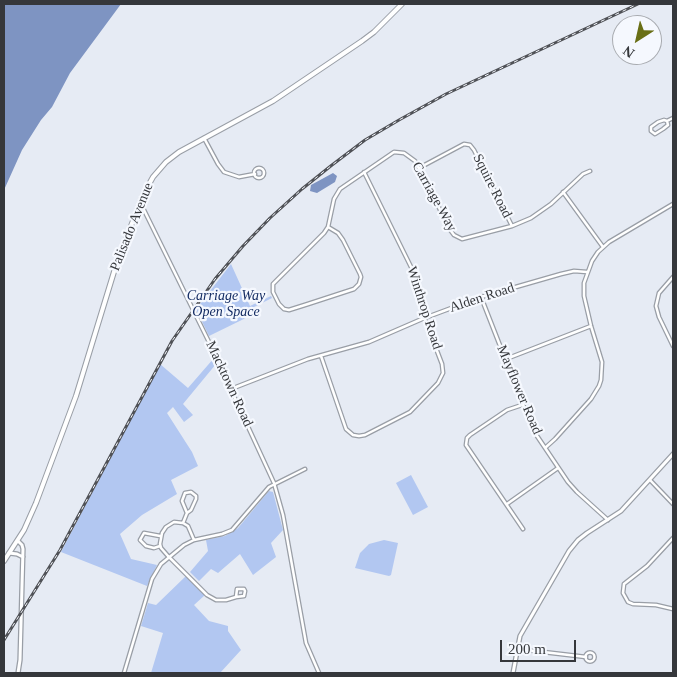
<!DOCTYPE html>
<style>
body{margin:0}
#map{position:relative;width:677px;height:677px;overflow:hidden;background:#e6ebf4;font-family:"Times New Roman",serif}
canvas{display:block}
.frame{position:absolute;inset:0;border:5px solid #35373b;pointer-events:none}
.north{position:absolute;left:612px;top:15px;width:50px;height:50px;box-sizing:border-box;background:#f5f8fe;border:1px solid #a8abb0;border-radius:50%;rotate:215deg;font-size:14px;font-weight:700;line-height:20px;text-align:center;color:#35373b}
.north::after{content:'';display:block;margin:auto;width:18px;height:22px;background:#696f16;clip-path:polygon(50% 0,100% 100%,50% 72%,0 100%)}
.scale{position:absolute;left:500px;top:640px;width:76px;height:22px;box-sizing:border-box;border:2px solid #35373b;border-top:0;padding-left:6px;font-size:15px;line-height:18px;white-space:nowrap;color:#35373b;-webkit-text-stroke:4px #f5f8fe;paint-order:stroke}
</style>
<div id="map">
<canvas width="677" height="677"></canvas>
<div class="frame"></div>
<div class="north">N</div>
<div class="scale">200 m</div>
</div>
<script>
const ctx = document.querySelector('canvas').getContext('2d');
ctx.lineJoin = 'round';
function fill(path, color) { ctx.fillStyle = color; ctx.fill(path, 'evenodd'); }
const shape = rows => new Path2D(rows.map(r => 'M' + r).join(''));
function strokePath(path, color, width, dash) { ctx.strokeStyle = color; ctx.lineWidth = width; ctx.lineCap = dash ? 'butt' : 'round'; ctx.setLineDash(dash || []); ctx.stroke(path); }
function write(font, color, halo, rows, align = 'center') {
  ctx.font = font + ' "Times New Roman",serif'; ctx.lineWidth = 4.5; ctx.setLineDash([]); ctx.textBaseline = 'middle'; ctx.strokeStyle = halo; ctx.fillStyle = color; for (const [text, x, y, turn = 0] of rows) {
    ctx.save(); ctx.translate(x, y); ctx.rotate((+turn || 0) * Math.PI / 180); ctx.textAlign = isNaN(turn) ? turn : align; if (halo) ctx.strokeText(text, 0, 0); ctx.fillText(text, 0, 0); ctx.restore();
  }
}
fill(shape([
 [231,264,250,306,271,296,272,298,252,308,254,314,209,336,196,309],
 [214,358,216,364,183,404,193,415,184,422,173,407,167,413,192,452,198,466,171,480,177,494,142,515,120,534,131,559,157,565,147,586,61,552,160,364,188,388],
 [411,475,428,507,413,515,396,483],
 [269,491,273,492,283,530,271,543,276,557,253,575,240,554,218,573,211,569,199,581,190,572,208,551,206,540,225,536,238,528],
 [384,540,398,543,391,575,389,576,355,568,360,553,369,544],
 [186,576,205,595,194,605,209,621,228,626,228,631,241,650,220,673,151,673,163,633,141,626,148,603,156,605]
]), '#b2c7f1');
fill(shape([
 [4,4,121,4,70,73,52,107,41,120,22,150,4,190],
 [333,173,337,176,335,182,317,193,310,191,311,185]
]), '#7e94c2');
const minor = shape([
 [667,121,668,125,663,129,655,134,651,131,651,127,658,122,664,120,667,121,673,118],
 [204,138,218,164,224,172,239,177,255,174],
 [419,168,464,144,470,145,474,150,512,226],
 '254 173a5 5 0 1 1 10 0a5 5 0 1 1-10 0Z',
 [563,192,603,247],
 [139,205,142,206,208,340,274,483,283,515,306,643,319,673],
 [328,227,334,199,340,189,394,152,404,153,415,161,451,231,454,235,462,239,512,226,531,218,551,204,583,174,590,171],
 [328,227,338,233,343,240,360,274,361,277,359,284,354,289,308,304,289,310,284,309,279,304,273,292,273,284,324,233,328,227],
 [673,277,659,293,656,306,659,317,673,346],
 [481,297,533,430,568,482,577,492,608,520],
 [321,356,346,429,353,435,359,436,365,435,410,412,438,383,443,373,442,364,421,309,416,277,364,172],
 [506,359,591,326],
 [231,389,308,359,369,342,422,319,481,297,561,274,574,271,587,272],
 [522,405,507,410,470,435,467,438,466,445,523,529],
 [545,448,555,439,591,399,599,386,601,380,602,362,591,326,584,296,584,283,592,261,598,252,609,242,673,204],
 [650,480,673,504],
 [507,504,558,468],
 [183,523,187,513,191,510,196,499,196,496,191,492,185,493,182,501,187,513],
 [673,538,647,566,624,584,623,593,628,602,633,604,656,605,673,609],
 [194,540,188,526,183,523,174,522,166,527,162,533,160,544,161,548,168,556,207,595,216,600,226,600,236,597,244,596,245,591,244,589,237,589,236,597],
 [160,546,154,548,146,546,140,540,144,533,160,536],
 [518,649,586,657],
 '585.5 657a4.5 4.5 0 1 1 9 0a4.5 4.5 0 1 1-9 0Z',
 [124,673,152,579,161,564,184,545,194,540,222,534,232,530,269,487,305,469]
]);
const tertiary = shape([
 [18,541,22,545,23,549,20,660,18,673],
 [9,553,17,554,23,557],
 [513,673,520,636,569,551,578,540,587,533,621,511,673,454]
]);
const secondary = shape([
 [4,561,24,530,36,503,76,396,117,262,143,195,153,177,166,162,179,152,273,101,362,41,374,32,402,4]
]);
strokePath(minor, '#999ea6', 5);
strokePath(tertiary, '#999ea6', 5.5);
strokePath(secondary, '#999ea6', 6);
strokePath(minor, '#fff', 2.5);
strokePath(tertiary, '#fff', 3);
strokePath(secondary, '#fff', 4);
const rail = shape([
 [4,640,60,550,172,341,215,279,243,246,270,218,302,189,332,165,365,140,399,120,446,94,638,4]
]);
strokePath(rail, '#4f5156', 3);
strokePath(rail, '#f5f8fe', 1, [4]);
write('14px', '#35373b', '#f5f8fe', [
 ["Squire Road",492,186,63],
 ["Carriage Way",434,197,61],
 ["Palisado Avenue",132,227,-68],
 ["Alden Road",482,298,-18],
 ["Winthrop Road",424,308,72],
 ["Macktown Road",229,384,65],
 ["Mayflower Road",519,390,67]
]);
write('italic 14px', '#142c63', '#f5f8fe', [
 ["Carriage Way",226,296],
 ["Open Space",226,312]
]);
</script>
